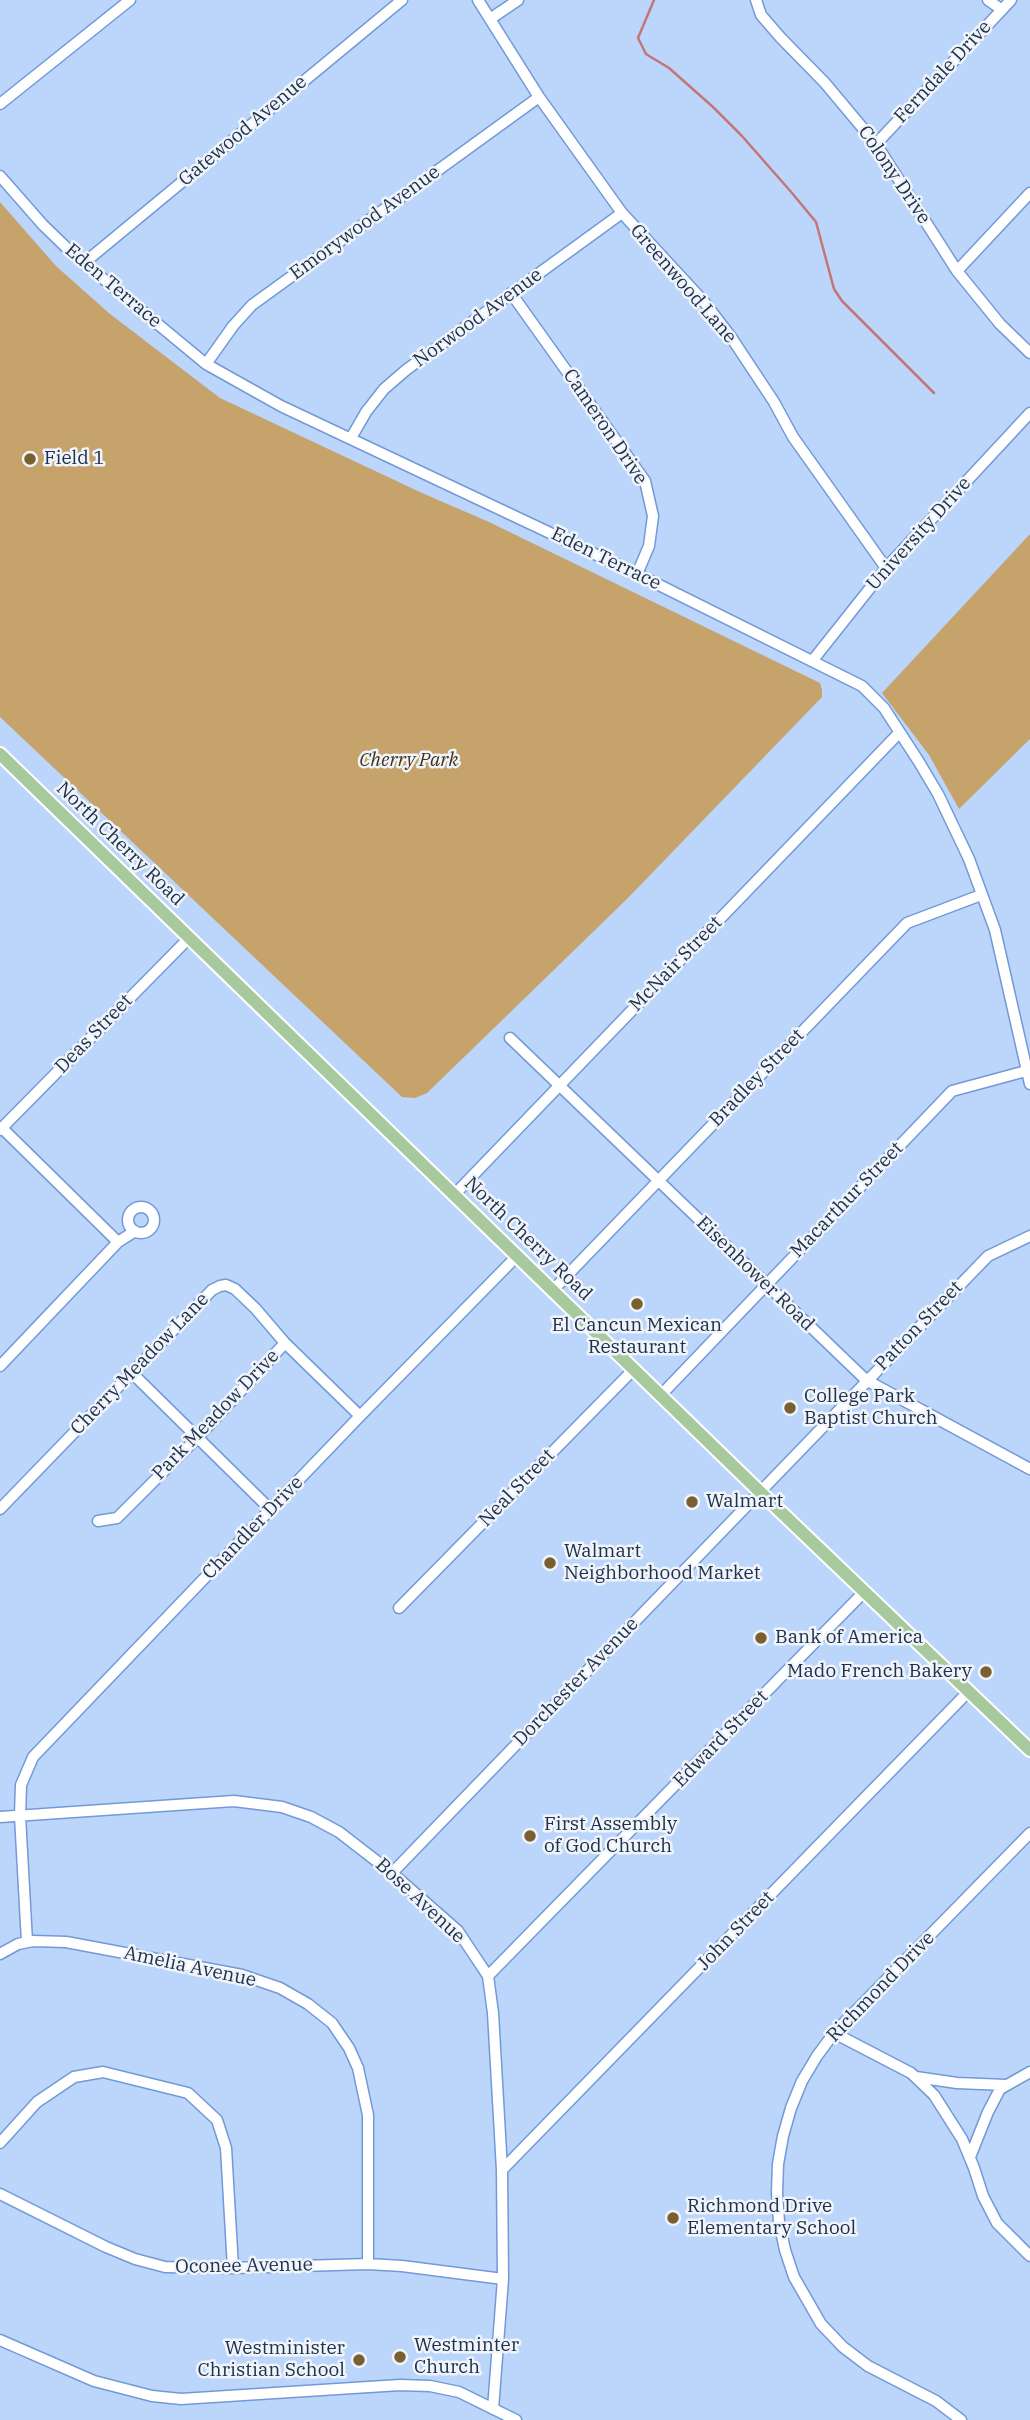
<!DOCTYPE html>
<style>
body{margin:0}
canvas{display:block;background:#bbd5fb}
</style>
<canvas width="1030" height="2420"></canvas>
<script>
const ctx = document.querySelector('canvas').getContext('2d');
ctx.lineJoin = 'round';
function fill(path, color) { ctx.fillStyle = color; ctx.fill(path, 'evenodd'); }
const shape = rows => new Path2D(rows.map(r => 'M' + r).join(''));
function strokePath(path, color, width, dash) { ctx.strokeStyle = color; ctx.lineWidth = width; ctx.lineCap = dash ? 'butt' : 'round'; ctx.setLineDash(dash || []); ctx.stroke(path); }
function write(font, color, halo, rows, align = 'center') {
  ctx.font = font + ' "IBM Plex Serif",serif'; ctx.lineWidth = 5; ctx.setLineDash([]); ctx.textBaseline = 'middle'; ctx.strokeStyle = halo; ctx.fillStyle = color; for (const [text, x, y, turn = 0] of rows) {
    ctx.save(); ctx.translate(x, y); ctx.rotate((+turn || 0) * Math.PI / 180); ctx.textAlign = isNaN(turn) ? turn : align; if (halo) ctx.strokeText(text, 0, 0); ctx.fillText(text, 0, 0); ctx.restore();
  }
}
fill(shape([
 [0,202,56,266,110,314,220,398,422,493,489,522,820,683,822,690,822,697,627,899,427,1093,415,1098,402,1097,0,717],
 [1030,534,1030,739,959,809,929,755,882,693]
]), '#c6a36b');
strokePath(shape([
 [654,0,638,38,646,54,669,68,713,107,742,136,792,193,816,222,834,289,842,301,934,393]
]), '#c37678', 2.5);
const minor = shape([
 [478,0,539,97,622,213,705,303,731,337,774,402,793,437,886,568],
 [756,0,761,15,780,37,825,83,876,144,957,271,1000,324,1030,353],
 [988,0,1002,10],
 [490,19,518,0],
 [0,104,130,0],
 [876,144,1011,0],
 [0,176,43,225,72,253,206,364,281,406,637,574,862,686,884,708,919,762,938,794,969,859,995,930,1030,1084],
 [84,263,402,0],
 [957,271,1030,193],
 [511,293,645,481,653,516,649,546,637,574],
 [206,364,233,326,252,305,539,97],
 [351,438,366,412,384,389,406,370,622,213],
 [813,660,886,568,1030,413],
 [510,1038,866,1380,1030,1469],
 [2,1128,118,1242],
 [0,1130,189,938],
 [454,1195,899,733],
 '128 1220a13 13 0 1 1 26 0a13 13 0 1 1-26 0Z',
 [553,1290,907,923,981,895],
 [0,1366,118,1242,135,1231],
 [132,1373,271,1510],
 [661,1395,952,1091,1026,1071],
 [0,1509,212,1290,220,1286,226,1285,235,1289,255,1308,285,1343,360,1416],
 [98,1521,117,1518,198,1437,285,1343],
 [399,1608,634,1369],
 [0,1817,234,1801,282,1807,311,1817,339,1832,392,1873,458,1931,488,1976,493,2013,502,2170,503,2279,493,2409],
 [392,1873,988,1256,1030,1236],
 [27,1942,20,1816,21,1785,33,1757,360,1416,517,1256],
 [0,1954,18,1944,33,1941,66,1942,242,1975,280,1988,308,2004,332,2023,349,2048,358,2068,368,2115,368,2264],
 [488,1976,865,1591],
 [834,2033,911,2073,934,2095,962,2139,974,2168,983,2196,997,2223,1030,2256],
 [916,2077,957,2083,1006,2085],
 [0,2143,37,2102,74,2077,103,2072,188,2093,217,2120,226,2148,233,2268],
 [970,2157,988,2112,1000,2089,1030,2072],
 [502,2170,969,1691],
 [0,2194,106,2247,135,2259,165,2267,233,2268,368,2264,402,2266,503,2279],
 [0,2340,94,2381,152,2396,181,2399,400,2385,430,2386,459,2392,516,2420],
 [961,2420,936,2401,868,2366,843,2347,821,2324,794,2277,785,2250,779,2222,777,2193,778,2164,783,2136,791,2108,802,2081,817,2056,834,2033,1030,1833]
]);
const major = shape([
 [0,754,759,1491,1030,1750]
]);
strokePath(minor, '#729ad6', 13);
strokePath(major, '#fff', 16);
strokePath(minor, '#fff', 10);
strokePath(major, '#a8c89e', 12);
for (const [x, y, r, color] of [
 [30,459,7,"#7a5f31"],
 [637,1304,7,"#7a5f31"],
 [790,1408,7,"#7a5f31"],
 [692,1502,7,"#7a5f31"],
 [550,1563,7,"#7a5f31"],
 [761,1638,7,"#7a5f31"],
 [986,1672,7,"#7a5f31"],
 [530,1836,7,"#7a5f31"],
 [673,2218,7,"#7a5f31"],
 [400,2357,7,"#7a5f31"],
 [359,2360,7,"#7a5f31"]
]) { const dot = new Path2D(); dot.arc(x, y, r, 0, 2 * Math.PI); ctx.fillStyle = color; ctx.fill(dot); strokePath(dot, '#f0f4fb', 2.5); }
write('19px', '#20314a', '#f0f4fb', [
 ["Ferndale Drive",943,72,-47],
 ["Gatewood Avenue",243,131,-40],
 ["Colony Drive",894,175,56],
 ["Emorywood Avenue",365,223,-36],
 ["Greenwood Lane",683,284,49],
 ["Eden Terrace",113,286,40],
 ["Norwood Avenue",478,318,-36],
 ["Cameron Drive",605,427,56],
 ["University Drive",919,534,-48],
 ["Eden Terrace",606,559,26],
 ["North Cherry Road",120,844,44],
 ["McNair Street",676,964,-46],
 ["Deas Street",94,1034,-46],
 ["Bradley Street",757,1078,-46],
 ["Macarthur Street",847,1200,-46],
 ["North Cherry Road",528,1239,44],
 ["Eisenhower Road",755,1274,44],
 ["Patton Street",919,1326,-46],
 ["Cherry Meadow Lane",140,1364,-46],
 ["Park Meadow Drive",216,1415,-46],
 ["Neal Street",517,1488,-46],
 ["Chandler Drive",253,1528,-46],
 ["Dorchester Avenue",576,1682,-46],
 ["Edward Street",721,1739,-46],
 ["Bose Avenue",420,1901,43],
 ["John Street",736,1931,-46],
 ["Amelia Avenue",190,1967,12],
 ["Richmond Drive",881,1987,-46],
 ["Oconee Avenue",244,2266,-1]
]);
write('19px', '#20314a', '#f0f4fb', [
 ["Field 1",44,459],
 ["El Cancun Mexican",637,1326,"center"],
 ["Restaurant",637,1348,"center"],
 ["College Park",804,1397],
 ["Baptist Church",804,1419],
 ["Walmart",706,1502],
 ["Walmart",564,1552],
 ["Neighborhood Market",564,1574],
 ["Bank of America",775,1638],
 ["Mado French Bakery",972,1672,"right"],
 ["First Assembly",544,1825],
 ["of God Church",544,1847],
 ["Richmond Drive",687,2207],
 ["Elementary School",687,2229],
 ["Westminter",414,2346],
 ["Church",414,2368],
 ["Westminister",345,2349,"right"],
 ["Christian School",345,2371,"right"]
], 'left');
write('italic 19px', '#443315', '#f0f4fb', [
 ["Cherry Park",409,761]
]);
</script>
